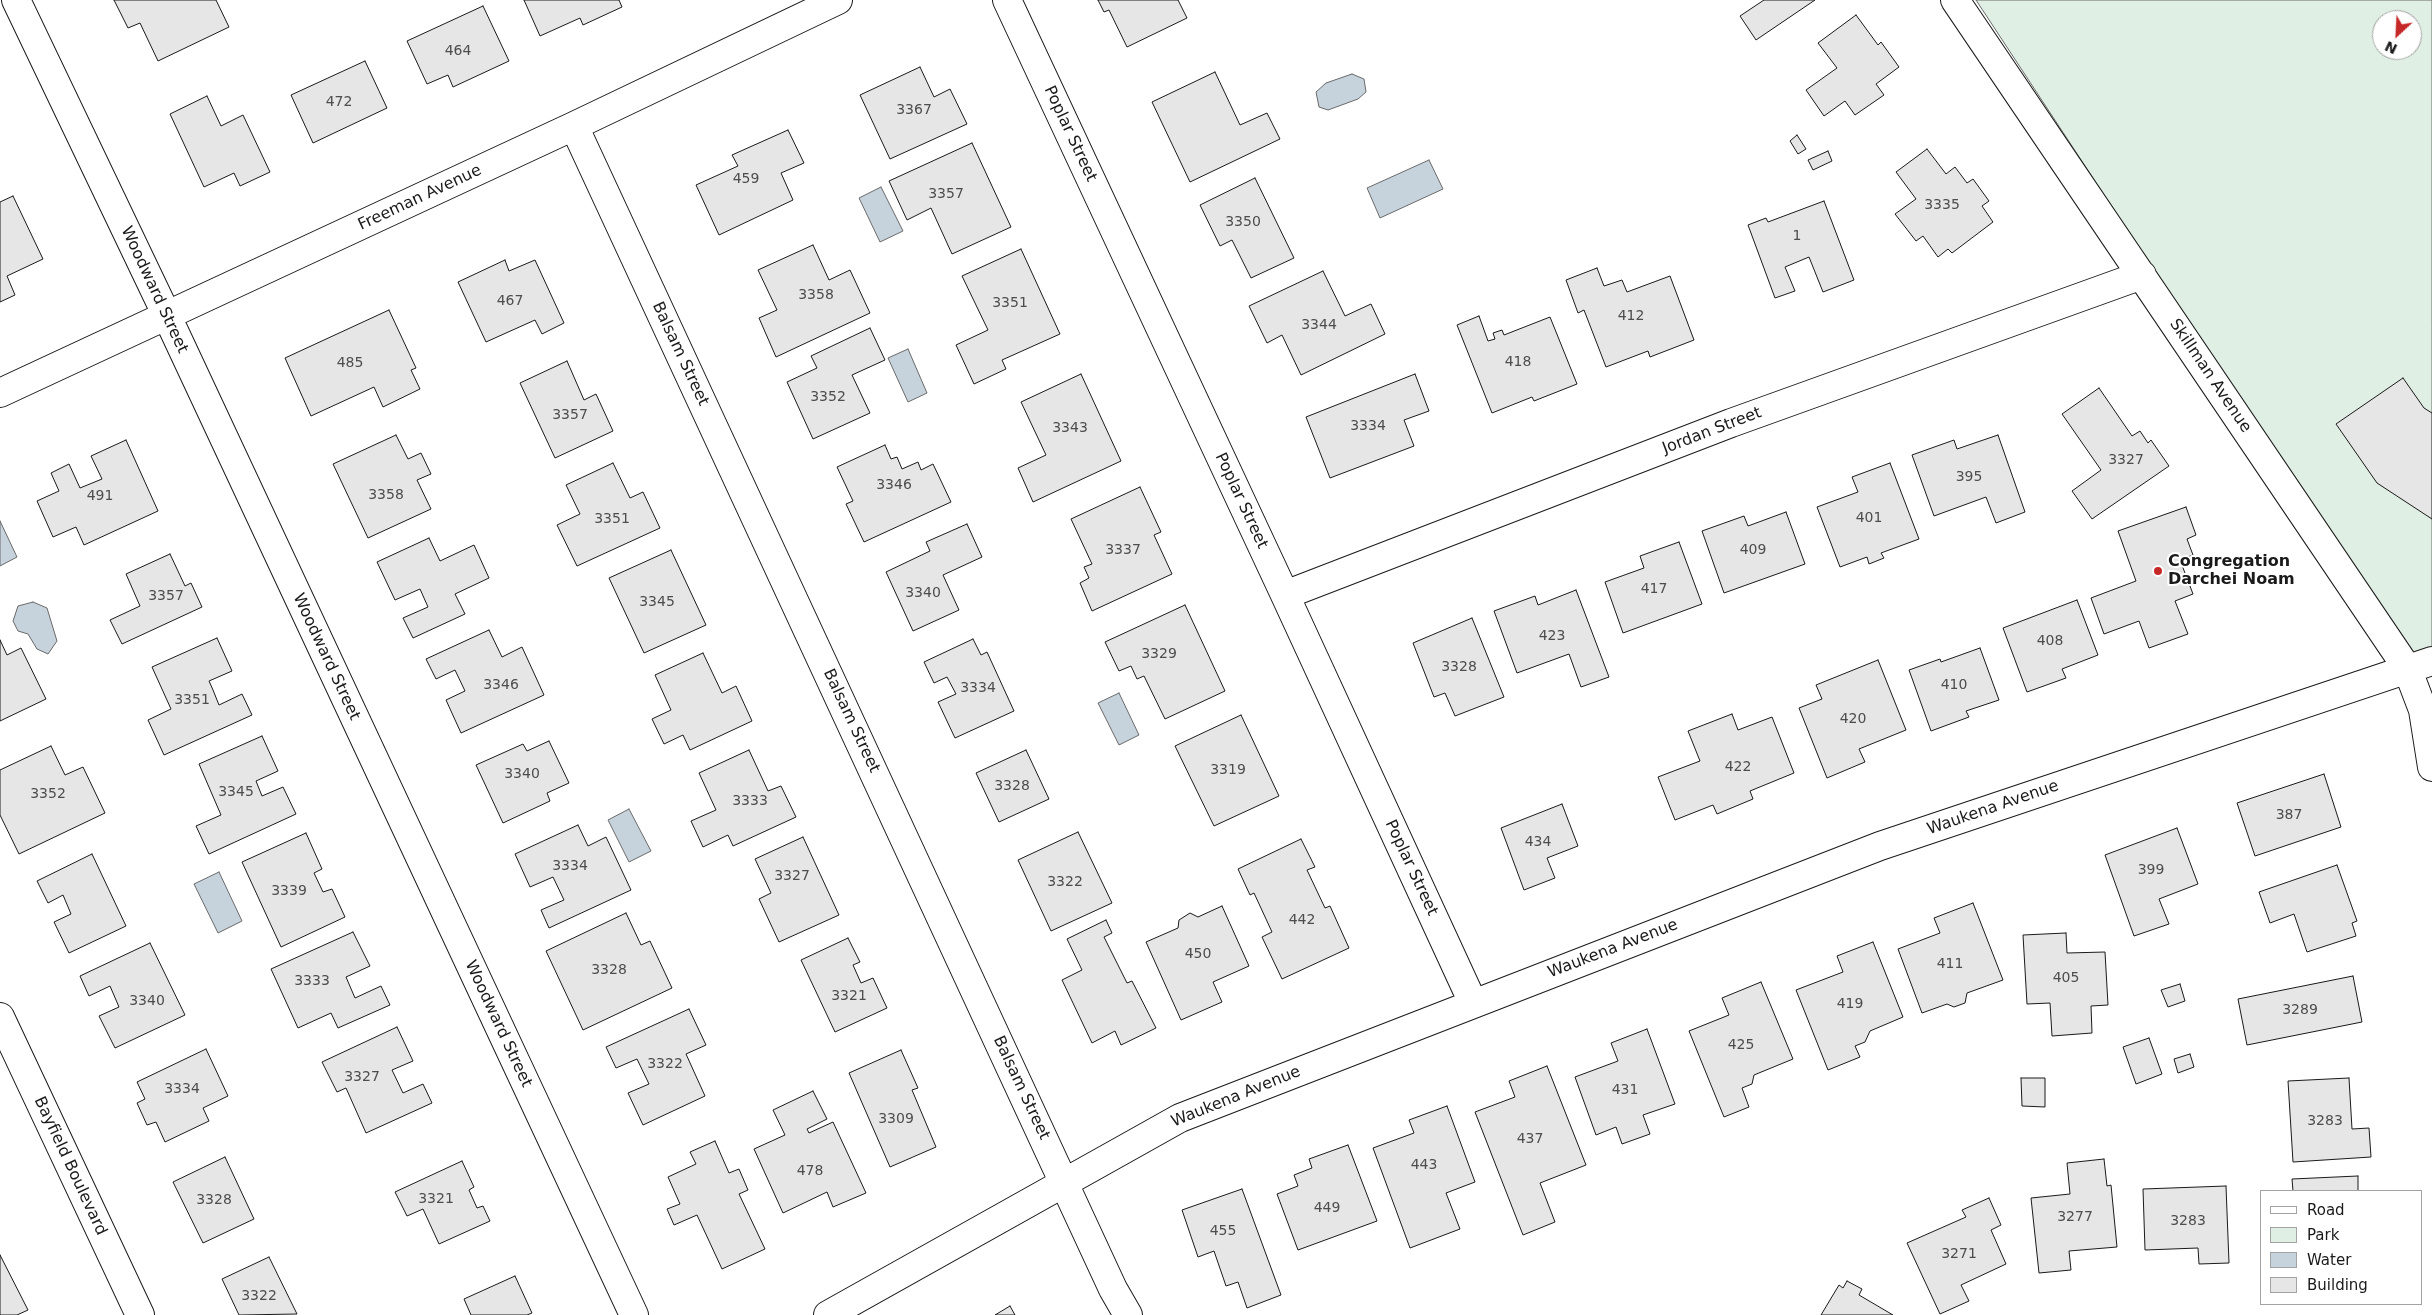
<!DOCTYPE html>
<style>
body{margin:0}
#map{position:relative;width:2432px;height:1315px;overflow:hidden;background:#fff;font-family:"DejaVu Sans",sans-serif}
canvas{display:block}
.legend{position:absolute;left:2260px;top:1190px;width:162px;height:115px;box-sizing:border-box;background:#fff;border:1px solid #a3a3a3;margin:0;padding:6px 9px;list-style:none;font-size:15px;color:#1a1a1a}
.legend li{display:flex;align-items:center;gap:10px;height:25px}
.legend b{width:25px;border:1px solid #a3a3a3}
.north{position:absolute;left:2372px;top:10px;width:50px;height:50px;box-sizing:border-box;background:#fff;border:1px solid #a3a3a3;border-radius:50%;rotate:205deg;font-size:14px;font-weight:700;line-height:20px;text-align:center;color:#1a1a1a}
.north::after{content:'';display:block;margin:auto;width:18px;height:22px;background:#c62828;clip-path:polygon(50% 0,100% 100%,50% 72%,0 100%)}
</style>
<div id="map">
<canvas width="2432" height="1315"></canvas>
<ul class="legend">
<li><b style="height:6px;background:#fff"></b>Road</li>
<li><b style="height:14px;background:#e0efe3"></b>Park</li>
<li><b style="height:14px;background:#c6d2dc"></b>Water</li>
<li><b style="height:14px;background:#e6e6e6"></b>Building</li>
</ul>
<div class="north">N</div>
</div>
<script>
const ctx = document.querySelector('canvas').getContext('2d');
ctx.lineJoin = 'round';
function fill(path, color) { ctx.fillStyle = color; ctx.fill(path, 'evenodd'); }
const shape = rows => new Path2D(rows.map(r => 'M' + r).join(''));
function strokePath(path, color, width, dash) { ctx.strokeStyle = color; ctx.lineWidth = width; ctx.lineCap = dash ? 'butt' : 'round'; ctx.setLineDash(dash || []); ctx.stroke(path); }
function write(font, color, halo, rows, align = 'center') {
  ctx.font = font + ' "DejaVu Sans",sans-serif'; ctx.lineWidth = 4; ctx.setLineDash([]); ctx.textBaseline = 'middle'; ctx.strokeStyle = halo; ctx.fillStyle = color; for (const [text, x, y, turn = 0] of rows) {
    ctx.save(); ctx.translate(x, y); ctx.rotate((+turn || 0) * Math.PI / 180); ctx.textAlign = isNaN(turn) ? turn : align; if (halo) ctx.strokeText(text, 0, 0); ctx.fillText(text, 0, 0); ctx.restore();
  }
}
const green = shape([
 [1976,0,2432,0,2432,653,2409,659,1976,0],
 [2382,20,2412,20,2412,50,2382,50,2382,20]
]);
fill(green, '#e0efe3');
strokePath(green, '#6a6a6a', 1);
const water = shape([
 [1352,74,1364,79,1366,92,1358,99,1328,110,1319,107,1316,92,1326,83,1352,74],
 [1429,160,1443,189,1380,218,1367,188,1429,160],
 [881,187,903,231,880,242,859,198,881,187],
 [908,349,927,393,908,402,888,358,908,349],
 [0,521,17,557,0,566,0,521],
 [33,602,47,608,57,641,48,654,37,649,28,634,18,631,13,621,18,606,33,602],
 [1119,693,1139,735,1119,745,1098,703,1119,693],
 [629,809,651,851,629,862,608,820,629,809],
 [219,872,242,921,218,933,194,884,219,872]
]);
fill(water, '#c6d2dc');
strokePath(water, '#6a6a6a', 1);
const building = shape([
 [114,0,216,0,229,27,158,61,140,23,128,28,114,0],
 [524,0,619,0,622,7,583,25,580,18,540,36,524,0],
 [1098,0,1178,0,1187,18,1127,47,1109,10,1104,12,1098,0],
 [1764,0,1815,0,1756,40,1740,16,1764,0],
 [483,6,509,61,453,87,448,75,427,84,407,41,483,6],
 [1856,15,1878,45,1881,42,1899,67,1876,84,1884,95,1855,115,1845,101,1824,116,1806,90,1837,68,1818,43,1856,15],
 [365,61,387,108,313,143,291,95,365,61],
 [920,67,934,97,950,89,967,124,890,159,860,95,920,67],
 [1215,72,1240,125,1267,113,1280,139,1190,182,1152,102,1215,72],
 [207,96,221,126,243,115,270,172,240,186,234,173,204,187,170,114,207,96],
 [788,130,804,163,781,173,793,200,719,235,696,185,738,166,732,155,788,130],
 [1797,135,1806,149,1798,154,1790,141,1797,135],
 [972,143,1011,227,952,254,931,208,907,220,889,181,972,143],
 [1927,149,1946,174,1955,167,1967,183,1973,179,1989,201,1982,206,1993,222,1952,253,1948,249,1938,257,1923,236,1916,241,1895,214,1916,199,1896,172,1927,149],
 [1828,151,1832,161,1813,170,1808,160,1828,151],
 [1255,178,1294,258,1251,278,1232,240,1220,246,1200,205,1255,178],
 [13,196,43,259,7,276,15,295,0,302,0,202,13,196],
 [1824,201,1854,280,1823,292,1809,257,1785,267,1795,291,1775,298,1748,225,1766,218,1768,222,1824,201],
 [813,245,829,280,850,270,870,313,776,357,759,318,777,310,758,270,813,245],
 [1021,249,1060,334,1002,360,1006,369,974,384,956,345,988,330,962,276,1021,249],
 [505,260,509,271,535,260,564,323,542,334,535,320,486,342,458,282,505,260],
 [1597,268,1604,286,1622,280,1627,292,1670,276,1694,340,1650,357,1648,351,1606,367,1584,310,1578,313,1566,280,1597,268],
 [1323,271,1345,316,1371,304,1385,334,1301,375,1282,335,1267,343,1249,306,1323,271],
 [389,310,416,368,411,370,420,389,383,407,374,387,311,416,285,358,389,310],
 [1479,316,1488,341,1495,339,1493,333,1502,330,1504,335,1550,317,1577,384,1534,401,1532,397,1492,413,1457,325,1479,316],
 [870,328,885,360,852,375,870,413,813,439,787,382,817,368,811,356,870,328],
 [567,361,584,400,596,394,613,431,555,458,520,383,567,361],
 [1081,374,1121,461,1033,502,1018,468,1046,455,1021,402,1081,374],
 [1415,374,1429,411,1404,420,1414,446,1330,478,1306,417,1415,374],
 [2403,378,2424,408,2432,413,2432,519,2377,483,2336,424,2403,378],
 [2099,388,2132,436,2140,431,2148,443,2151,440,2169,466,2092,519,2072,491,2101,470,2062,414,2099,388],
 [396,435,408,459,421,453,431,474,417,480,431,509,368,538,333,464,396,435],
 [1998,435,2025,512,1996,523,1986,497,1934,516,1912,455,1954,440,1957,449,1998,435],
 [126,440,158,511,84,545,76,527,53,537,37,501,59,491,51,473,69,464,80,488,102,479,91,456,126,440],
 [885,445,891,459,897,457,902,469,918,462,921,470,933,464,951,502,864,542,846,504,853,501,837,467,885,445],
 [613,463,630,498,643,492,660,528,577,566,557,525,580,514,566,485,613,463],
 [1890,463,1919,539,1881,553,1884,558,1869,564,1867,557,1840,567,1817,507,1858,492,1852,477,1890,463],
 [1140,487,1161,532,1154,535,1172,574,1092,611,1080,583,1089,578,1084,567,1092,564,1071,519,1140,487],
 [2186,507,2196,535,2187,539,2193,555,2180,560,2193,594,2175,601,2188,634,2149,648,2139,621,2104,634,2091,598,2136,581,2118,531,2186,507],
 [1786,512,1805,564,1724,593,1702,531,1744,516,1748,526,1786,512],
 [967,524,982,557,943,575,959,610,913,631,886,572,930,551,926,542,967,524],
 [429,538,440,561,474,545,489,578,455,594,465,614,413,638,403,618,428,607,420,589,395,600,377,562,429,538],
 [1679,542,1702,604,1623,633,1605,582,1644,568,1640,556,1679,542],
 [671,550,706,625,644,653,609,578,671,550],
 [170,554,185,586,191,583,202,607,122,644,110,620,140,606,126,574,170,554],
 [1576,590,1609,677,1581,687,1569,654,1517,673,1494,611,1535,596,1538,605,1576,590],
 [2077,600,2098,655,2062,669,2066,678,2027,692,2003,628,2077,600],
 [1185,605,1225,691,1165,719,1144,676,1137,679,1131,666,1119,671,1105,642,1185,605],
 [1472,618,1504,697,1455,716,1445,693,1434,697,1413,643,1472,618],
 [489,630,502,657,522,647,544,695,461,733,446,700,465,691,455,670,436,679,426,659,489,630],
 [217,638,232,671,209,681,213,690,219,705,242,694,252,715,164,755,148,720,171,709,152,667,217,638],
 [973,639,981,655,987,652,1014,711,955,738,938,702,956,694,947,677,934,683,924,662,973,639],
 [0,640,7,655,21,648,46,699,0,721,0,640],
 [1980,648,1999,700,1966,711,1969,717,1931,731,1909,670,1940,659,1941,662,1980,648],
 [703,653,722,693,736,686,752,721,690,750,683,735,664,744,652,719,671,710,655,675,703,653],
 [1878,660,1906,730,1859,749,1865,762,1827,778,1799,708,1822,699,1816,685,1878,660],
 [1732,714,1738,730,1772,717,1794,773,1750,791,1753,799,1717,814,1713,805,1675,820,1658,777,1700,761,1688,731,1732,714],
 [1241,715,1279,796,1214,826,1175,746,1241,715],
 [262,736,278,771,256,781,262,796,283,787,296,814,209,854,196,826,221,815,199,764,262,736],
 [549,741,569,783,547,793,550,801,503,823,476,765,523,744,527,751,549,741],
 [51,746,65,775,83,767,105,813,19,854,0,815,0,770,51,746],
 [749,750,768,791,781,786,796,817,733,846,728,835,703,847,691,821,716,810,699,773,749,750],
 [1026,750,1049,799,999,822,976,773,1026,750],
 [2324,774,2341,827,2255,856,2237,803,2324,774],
 [1562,804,1578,846,1547,858,1555,878,1524,890,1501,828,1562,804],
 [578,825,588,846,606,837,631,890,549,928,541,910,564,900,553,877,530,887,515,854,578,825],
 [2177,828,2198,884,2159,899,2169,924,2134,936,2105,855,2177,828],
 [1078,832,1112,903,1051,931,1018,860,1078,832],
 [306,833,322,869,314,873,323,892,332,889,345,917,281,947,242,862,306,833],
 [803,837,839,915,779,942,759,899,771,893,755,859,803,837],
 [1301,839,1315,867,1307,870,1325,908,1330,906,1349,948,1282,979,1262,937,1272,932,1254,893,1250,895,1238,869,1301,839],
 [92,854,126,926,69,953,54,922,71,914,63,895,48,903,37,881,92,854],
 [2337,865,2357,921,2352,923,2356,936,2307,952,2294,914,2270,923,2259,892,2337,865],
 [1973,903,2003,980,1967,993,1965,1003,1954,1007,1947,1004,1922,1013,1898,949,1940,933,1934,918,1973,903],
 [1222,906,1249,966,1213,982,1222,1002,1181,1020,1146,942,1178,928,1179,920,1190,913,1198,917,1222,906],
 [626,913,641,945,650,941,672,988,583,1030,546,951,626,913],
 [1106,920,1112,933,1104,937,1127,983,1132,981,1156,1028,1121,1045,1115,1031,1092,1043,1062,980,1082,970,1067,939,1106,920],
 [353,932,370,966,346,977,355,998,381,986,390,1005,338,1028,331,1013,298,1028,271,969,353,932],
 [2066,933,2067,953,2105,952,2108,1005,2091,1006,2092,1033,2052,1036,2050,1003,2027,1004,2023,935,2066,933],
 [848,938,860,962,853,965,861,983,873,978,887,1008,835,1032,801,960,848,938],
 [1873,942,1903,1017,1870,1031,1865,1042,1855,1046,1860,1057,1828,1070,1796,990,1843,972,1837,956,1873,942],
 [150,943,185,1015,115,1048,99,1016,119,1007,110,986,89,996,80,976,150,943],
 [2353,976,2362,1022,2247,1045,2238,999,2353,976],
 [1761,982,1793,1059,1754,1075,1752,1084,1742,1088,1749,1107,1724,1117,1689,1031,1729,1015,1722,998,1761,982],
 [2180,984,2185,1001,2168,1007,2161,990,2180,984],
 [689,1009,706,1045,686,1054,705,1096,643,1125,628,1093,649,1084,637,1059,616,1068,606,1047,689,1009],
 [397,1027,413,1061,392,1070,403,1093,423,1084,432,1103,366,1133,346,1088,337,1092,322,1062,397,1027],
 [1647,1029,1675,1104,1643,1115,1650,1134,1622,1144,1616,1127,1596,1135,1575,1077,1618,1061,1611,1043,1647,1029],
 [2149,1038,2162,1074,2136,1084,2123,1047,2149,1038],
 [206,1049,228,1096,203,1108,209,1121,165,1142,156,1122,147,1125,137,1103,145,1099,137,1082,206,1049],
 [901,1050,918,1088,912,1090,936,1147,890,1167,849,1073,901,1050],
 [2190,1054,2194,1067,2178,1073,2174,1059,2190,1054],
 [1547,1066,1586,1165,1540,1183,1555,1222,1523,1235,1475,1112,1515,1097,1509,1081,1547,1066],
 [2021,1078,2045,1078,2045,1107,2022,1106,2021,1078],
 [2349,1078,2352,1129,2369,1128,2371,1157,2293,1162,2288,1081,2349,1078],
 [813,1091,827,1119,807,1129,809,1133,833,1122,866,1193,833,1207,827,1192,783,1213,754,1149,785,1135,773,1110,813,1091],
 [1447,1106,1475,1182,1446,1193,1460,1229,1410,1248,1373,1148,1414,1133,1409,1120,1447,1106],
 [715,1141,729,1173,739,1169,748,1190,739,1194,765,1249,722,1269,697,1215,674,1225,667,1209,680,1204,668,1177,696,1164,690,1152,715,1141],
 [1348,1145,1377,1221,1298,1250,1277,1194,1298,1186,1294,1175,1312,1168,1309,1159,1348,1145],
 [225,1157,254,1219,203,1243,173,1182,225,1157],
 [2104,1159,2107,1186,2111,1185,2117,1247,2069,1251,2071,1270,2039,1273,2031,1198,2070,1194,2067,1163,2104,1159],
 [462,1161,474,1187,469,1190,477,1208,483,1206,490,1221,439,1244,423,1209,407,1216,395,1192,462,1161],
 [2358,1176,2358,1191,2293,1191,2292,1179,2358,1176],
 [2226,1186,2229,1263,2199,1264,2198,1248,2145,1250,2143,1189,2226,1186],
 [1242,1189,1281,1295,1247,1308,1238,1282,1226,1286,1214,1251,1198,1257,1182,1210,1242,1189],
 [1989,1198,2001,1225,1991,1230,2006,1264,1961,1285,1969,1301,1940,1314,1907,1243,1966,1217,1962,1210,1989,1198],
 [0,1255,28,1310,17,1315,0,1315,0,1255],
 [269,1257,297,1314,239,1315,222,1279,269,1257],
 [515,1276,532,1313,527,1315,471,1315,464,1299,515,1276],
 [1847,1281,1862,1289,1859,1295,1893,1315,1821,1315,1839,1285,1843,1288,1847,1281],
 [1010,1306,1015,1315,995,1315,1010,1306]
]);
fill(building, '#e6e6e6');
strokePath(building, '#1a1a1a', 1);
const street = shape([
 [16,0,167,316,634,1315],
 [1007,0,1285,595,1473,1003],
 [1955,0,2407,668,2423,710,2432,767],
 [574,126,1113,1289,1128,1315],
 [0,393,574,126,838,0],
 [1285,595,1731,423,2142,275],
 [0,1017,140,1315],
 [828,1315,1180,1118,1880,846,2432,661]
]);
strokePath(street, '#1a1a1a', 30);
strokePath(street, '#fff', 28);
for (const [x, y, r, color] of [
 [2158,571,5,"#c62828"]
]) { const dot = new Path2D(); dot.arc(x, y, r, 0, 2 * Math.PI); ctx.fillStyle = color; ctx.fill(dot); strokePath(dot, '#fff', 2); }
write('14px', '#4d4d4d', null, [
 ["464",458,51],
 ["472",339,102],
 ["3367",914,110],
 ["459",746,179],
 ["3357",946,194],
 ["3335",1942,205],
 ["3350",1243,222],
 ["1",1797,236],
 ["3358",816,295],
 ["467",510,301],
 ["3351",1010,303],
 ["412",1631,316],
 ["3344",1319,325],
 ["418",1518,362],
 ["485",350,363],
 ["3352",828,397],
 ["3357",570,415],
 ["3334",1368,426],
 ["3343",1070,428],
 ["3327",2126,460],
 ["395",1969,477],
 ["3346",894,485],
 ["3358",386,495],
 ["491",100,496],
 ["401",1869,518],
 ["3351",612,519],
 ["3337",1123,550],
 ["409",1753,550],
 ["417",1654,589],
 ["3340",923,593],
 ["3357",166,596],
 ["3345",657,602],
 ["423",1552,636],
 ["408",2050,641],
 ["3329",1159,654],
 ["3328",1459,667],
 ["3346",501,685],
 ["410",1954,685],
 ["3334",978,688],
 ["3351",192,700],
 ["420",1853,719],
 ["422",1738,767],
 ["3319",1228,770],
 ["3340",522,774],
 ["3328",1012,786],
 ["3345",236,792],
 ["3352",48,794],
 ["3333",750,801],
 ["387",2289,815],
 ["434",1538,842],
 ["3334",570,866],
 ["399",2151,870],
 ["3327",792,876],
 ["3322",1065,882],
 ["3339",289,891],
 ["442",1302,920],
 ["450",1198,954],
 ["411",1950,964],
 ["3328",609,970],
 ["405",2066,978],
 ["3333",312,981],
 ["3321",849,996],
 ["3340",147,1001],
 ["419",1850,1004],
 ["3289",2300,1010],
 ["425",1741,1045],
 ["3322",665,1064],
 ["3327",362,1077],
 ["3334",182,1089],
 ["431",1625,1090],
 ["3309",896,1119],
 ["3283",2325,1121],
 ["437",1530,1139],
 ["443",1424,1165],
 ["478",810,1171],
 ["3321",436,1199],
 ["3328",214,1200],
 ["449",1327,1208],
 ["3277",2075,1217],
 ["3283",2188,1221],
 ["455",1223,1231],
 ["3271",1959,1254],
 ["3322",259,1296]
]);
write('16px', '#1a1a1a', '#fff', [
 ["Poplar Street",1070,134,65],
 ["Freeman Avenue",420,198,-25],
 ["Woodward Street",154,290,65],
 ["Balsam Street",680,354,65],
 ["Skillman Avenue",2210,376,56],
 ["Jordan Street",1712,431,-21],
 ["Poplar Street",1241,501,65],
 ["Woodward Street",326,657,65],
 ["Balsam Street",851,721,65],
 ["Waukena Avenue",1993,808,-19],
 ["Poplar Street",1411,868,65],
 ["Waukena Avenue",1613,949,-21],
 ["Woodward Street",498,1024,65],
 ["Balsam Street",1021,1088,65],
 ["Waukena Avenue",1236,1097,-22],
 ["Bayfield Boulevard",70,1166,65]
]);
write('bold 16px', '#1a1a1a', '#fff', [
 ["Congregation",2168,562],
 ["Darchei Noam",2168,580]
], 'left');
</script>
